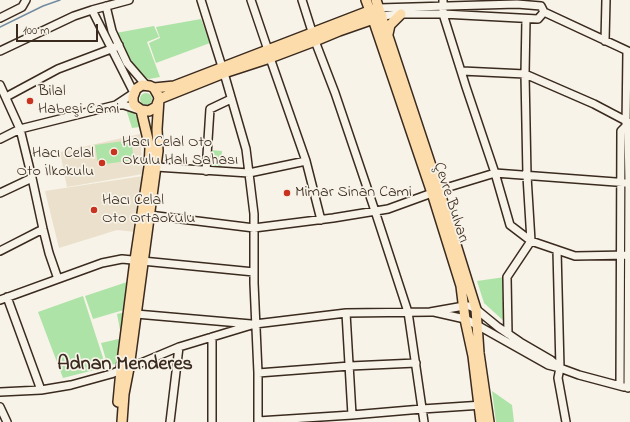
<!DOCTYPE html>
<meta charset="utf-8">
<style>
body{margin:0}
#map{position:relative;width:630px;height:422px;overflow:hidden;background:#f7f3e8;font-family:"Indie Flower",sans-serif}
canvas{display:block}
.scale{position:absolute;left:16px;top:24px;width:82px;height:18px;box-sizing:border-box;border:2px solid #3b2a1e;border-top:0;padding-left:5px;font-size:12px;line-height:14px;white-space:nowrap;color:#3b2a1e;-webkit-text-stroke:3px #f7f3e8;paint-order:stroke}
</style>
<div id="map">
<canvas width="630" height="422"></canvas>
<div class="scale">100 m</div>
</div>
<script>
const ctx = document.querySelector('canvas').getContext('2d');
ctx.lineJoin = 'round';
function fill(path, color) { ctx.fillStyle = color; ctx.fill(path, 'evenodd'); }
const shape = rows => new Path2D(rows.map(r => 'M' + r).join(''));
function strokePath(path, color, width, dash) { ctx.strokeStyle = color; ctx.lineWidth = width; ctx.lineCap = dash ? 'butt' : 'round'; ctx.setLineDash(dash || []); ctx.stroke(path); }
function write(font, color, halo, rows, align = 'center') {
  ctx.font = font + ' "Indie Flower",sans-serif'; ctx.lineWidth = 3.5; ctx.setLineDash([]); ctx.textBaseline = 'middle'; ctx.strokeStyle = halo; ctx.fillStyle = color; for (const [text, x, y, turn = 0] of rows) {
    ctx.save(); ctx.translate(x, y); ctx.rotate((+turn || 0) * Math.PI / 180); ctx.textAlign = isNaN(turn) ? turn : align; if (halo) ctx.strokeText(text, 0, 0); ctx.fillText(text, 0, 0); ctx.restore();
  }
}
fill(shape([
 [140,134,143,174,67,187,60,152],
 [143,176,135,232,117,230,59,248,45,191]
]), '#ebe0cb');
fill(shape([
 [201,19,210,43,156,63,149,43,160,38,156,27],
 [154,26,159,37,147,42,160,77,149,79,139,75,129,63,116,33],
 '140 99a6 6 0 1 1 12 0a6 6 0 1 1-12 0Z',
 [126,109,134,113,138,119,140,127,132,128],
 [131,140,134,160,98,165,95,145],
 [210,150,222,151,221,169,208,168],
 [505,277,506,323,484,303,477,281],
 [130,281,127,309,93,319,85,296],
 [83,296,106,367,63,378,38,312],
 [126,312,121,335,117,314],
 [123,338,119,363,108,366,101,343],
 [492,391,512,405,514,422,496,422]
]), '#ade3a6');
strokePath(shape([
 [0,27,43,6,60,0]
]), '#728a9e', 1.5);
const minor = shape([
 [201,0,224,73,246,149,254,214,254,283,258,373,258,422],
 [251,0,268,50],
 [302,0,315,41,335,93,375,211,408,312,424,422],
 [106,6,112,31,127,63,146,85],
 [379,8,517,4,541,6,544,12,538,19,443,14,401,14,382,16],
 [92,10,134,93,116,105],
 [544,12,630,52],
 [0,18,22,7,26,0],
 [605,41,606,0],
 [0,51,74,16,92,10,129,0],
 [627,51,626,126,628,131,629,183,628,388],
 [270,58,306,161,321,220],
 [462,71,525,74,594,104,630,123],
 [0,85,20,129,32,178,43,229,49,253,58,279],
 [6,97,58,69,111,49,119,45],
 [0,139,20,129,116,105,124,105,139,110],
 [156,167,249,173,306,161],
 [206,171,210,109,231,99],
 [439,190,495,173,466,87,443,14,443,0],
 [0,193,32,178],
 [149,215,254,228,333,218,388,209,432,193],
 [557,250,560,368,558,378,566,422],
 [0,251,43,229],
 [629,255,575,256,531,241,510,225,495,173,629,183],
 [7,297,41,390],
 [0,300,102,263,122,259,254,272],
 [434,312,465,319,477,325,548,365,560,368,579,375,624,387],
 [346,313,352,415],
 [136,314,251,324],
 [508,334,507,277,531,241,527,176,525,74,526,19],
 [212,337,212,422],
 [258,373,350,366,416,363],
 [620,386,621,131,626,126],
 [0,392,41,390,71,385,111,374,121,370,129,368,179,347,255,324,346,313,430,312,464,306,470,306,476,309,498,327,520,342,551,360,560,368],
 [0,407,7,422],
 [258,421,352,415,422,409,483,405],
 [170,422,179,347]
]);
const major = shape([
 [366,0,373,19,432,193,461,286,465,319,473,356,481,422],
 [376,0,439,190,476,309,479,353,489,422],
 [388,34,390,25,401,14],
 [154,88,174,86,374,9],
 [118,402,121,370,135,260,149,167,150,148,141,110],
 [122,422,124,394,129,368,158,151,157,129,159,99,158,95,154,88,150,86,142,85,136,89,133,97,133,101,134,105,141,110,149,111,156,107,159,99,224,73,270,58,315,41,339,31,382,16]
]);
strokePath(minor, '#3b2a1e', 10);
strokePath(major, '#3b2a1e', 12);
strokePath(minor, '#f7f3e8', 7);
strokePath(major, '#fddcac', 9);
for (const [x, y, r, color] of [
 [30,101,4,"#c8321e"],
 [114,152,4,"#c8321e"],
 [102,163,4,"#c8321e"],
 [287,193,4,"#c8321e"],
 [94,210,4,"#c8321e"]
]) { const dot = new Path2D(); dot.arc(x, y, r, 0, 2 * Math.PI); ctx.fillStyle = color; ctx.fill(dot); strokePath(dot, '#f7f3e8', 1.5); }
write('16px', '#3b2a1e', '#f7f3e8', [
 ["Bilal",38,92],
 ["Habeşi Cami",38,110],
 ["Hacı Celal Oto",122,143],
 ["Okulu Halı Sahası",122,161],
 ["Hacı Celal",94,154,"right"],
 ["Oto İlkokulu",94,172,"right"],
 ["Mimar Sinan Cami",295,193],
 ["Hacı Celal",102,201],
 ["Oto Ortaokulu",102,219]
], 'left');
write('16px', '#3b2a1e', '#f7f3e8', [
 ["Çevre Bulvarı",450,203,72]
]);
write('bold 20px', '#3b2a1e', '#f7f3e8', [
 ["Adnan Menderes",125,366]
]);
</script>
